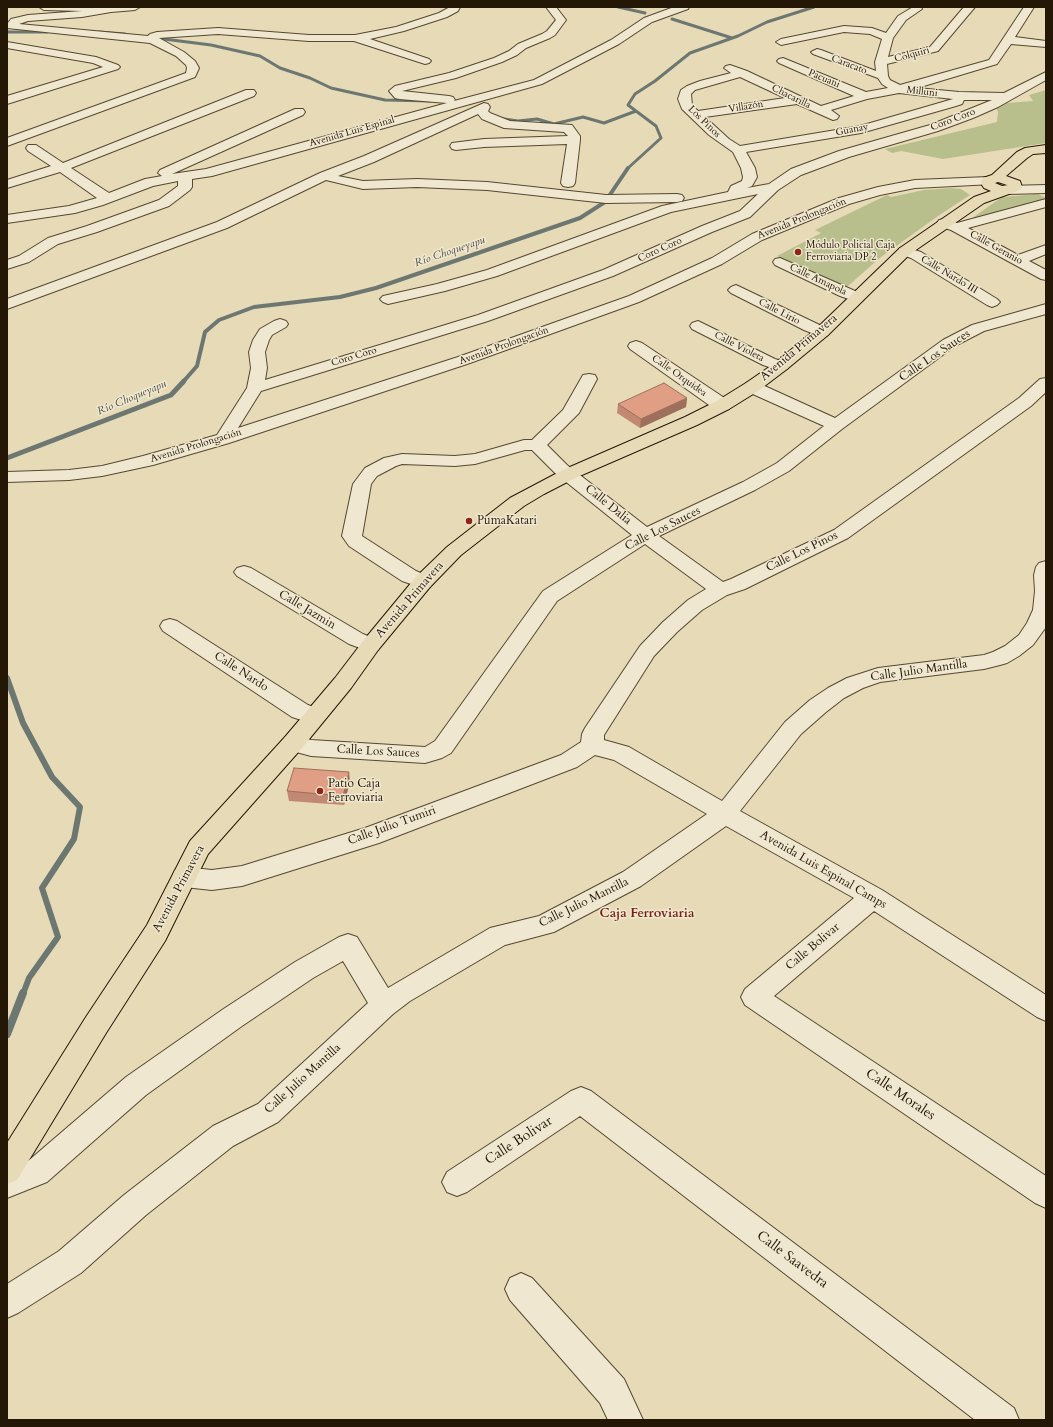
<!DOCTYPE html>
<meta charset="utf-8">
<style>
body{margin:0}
#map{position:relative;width:1053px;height:1427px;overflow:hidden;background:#e7dab6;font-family:Cardo,serif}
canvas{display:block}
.frame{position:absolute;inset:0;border:8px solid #251705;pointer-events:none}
</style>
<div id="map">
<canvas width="1053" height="1427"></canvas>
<div class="frame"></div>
</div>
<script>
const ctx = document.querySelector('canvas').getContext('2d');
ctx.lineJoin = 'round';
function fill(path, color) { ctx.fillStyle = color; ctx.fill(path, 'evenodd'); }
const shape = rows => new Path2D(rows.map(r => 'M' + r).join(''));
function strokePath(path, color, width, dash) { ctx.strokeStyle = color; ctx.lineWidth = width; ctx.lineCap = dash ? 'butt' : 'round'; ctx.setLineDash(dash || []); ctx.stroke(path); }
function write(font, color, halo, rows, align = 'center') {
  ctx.font = font + ' Cardo,serif'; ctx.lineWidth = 3; ctx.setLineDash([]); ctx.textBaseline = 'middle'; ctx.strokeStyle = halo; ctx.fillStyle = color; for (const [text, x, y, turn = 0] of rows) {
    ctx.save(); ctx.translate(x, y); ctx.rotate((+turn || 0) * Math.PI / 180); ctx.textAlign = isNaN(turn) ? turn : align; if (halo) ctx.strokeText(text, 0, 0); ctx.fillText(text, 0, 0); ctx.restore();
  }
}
fill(shape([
 [1046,90,1046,143,943,159,901,151,892,153,885,149,997,122,998,112,994,102,1007,103,1033,101,1029,95],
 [951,188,961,189,970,195,938,216,881,257,848,286,840,286,777,256,821,233,815,230,887,195,891,197,924,190],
 [1038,194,1046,198,1046,201,968,221,1002,197]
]), '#b8bf8c');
strokePath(shape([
 [618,7,645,13],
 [672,19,732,38],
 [7,32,47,32],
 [99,32,125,34],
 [156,38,211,45,260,56,280,68,310,78,331,88,385,100,431,101],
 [497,118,518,121,537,119,554,124,583,117,604,123,636,111],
 [627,169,661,138,656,126,628,105,635,94,655,81,690,53,738,36,767,22,814,7]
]), '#6d7772', 3);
strokePath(shape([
 [183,382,197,366,205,332,219,320,254,307,340,297,376,288,580,218,605,202,628,168]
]), '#6d7772', 4);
strokePath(shape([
 [7,458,171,395,184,381]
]), '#6d7772', 5);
strokePath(shape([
 [7,678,23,723,52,777,80,807,74,839,42,888,58,937,29,978,23,994]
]), '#6d7772', 6);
strokePath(shape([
 [7,1034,23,993]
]), '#6d7772', 8);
const minor = shape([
 [39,7,140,7,135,10,111,12,82,17,28,21,19,24,148,36,150,34,157,32,218,28,309,35,355,35,396,27,439,13,450,7,460,7,458,11,447,17,404,31,370,39,429,59,431,61,429,63,425,64,354,41,309,41,218,34,159,38,184,52,195,61,199,68,195,77,7,146,7,138,186,73,187,68,186,65,176,56,150,43,7,28,7,24,11,19,28,15,82,11,44,10,39,7],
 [546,7,556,7,566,20,555,35,550,38,526,48,517,55,502,62,456,78,402,91,449,96,453,97,455,100,454,101,534,80,611,40,644,18,674,7,689,7,688,9,652,22,619,44,542,84,212,176,192,179,192,187,190,190,169,206,97,232,58,244,29,262,7,269,7,260,19,256,48,238,87,226,159,200,178,186,178,181,153,186,103,205,75,213,7,223,7,215,69,206,97,198,60,172,7,188,7,180,51,166,28,151,26,148,28,145,36,145,63,163,246,90,254,90,256,93,254,96,71,168,109,193,145,179,162,176,158,173,160,170,295,109,303,109,305,112,303,115,172,174,206,169,447,103,399,99,395,98,389,91,395,86,449,73,494,58,509,51,518,44,542,34,547,31,556,20,546,7],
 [913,7,921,7,922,9,906,20,893,38,888,57,930,47,964,7,975,7,938,51,887,64,888,76,890,80,900,85,989,60,1024,7,1034,7,1015,37,1046,41,1046,47,1011,44,997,64,917,88,959,92,1004,93,1046,72,1046,80,998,107,973,118,938,131,849,157,801,175,778,190,750,217,712,232,613,276,488,321,261,391,238,428,458,357,629,296,712,258,752,234,839,198,878,187,915,180,988,177,993,178,995,181,993,184,915,188,880,195,849,204,762,240,722,264,639,302,470,363,229,443,153,465,102,476,69,480,7,482,7,472,69,470,102,466,143,456,217,435,247,388,251,368,249,352,253,340,260,329,274,321,280,319,286,321,288,324,286,327,272,335,269,340,265,352,267,368,265,380,478,315,603,270,702,226,740,211,758,194,671,212,497,276,445,291,388,304,383,302,380,299,383,296,437,284,487,270,662,206,728,192,731,186,742,181,743,177,741,168,733,152,709,135,682,109,678,99,681,90,687,86,700,81,731,73,724,68,726,66,730,65,747,71,821,106,854,96,779,63,777,61,779,59,783,58,866,92,888,88,882,84,878,78,813,54,811,52,817,49,821,50,876,71,875,62,882,39,870,34,844,32,781,45,776,42,781,39,844,26,872,28,886,33,898,16,913,7],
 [740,77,785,98,698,111,692,105,691,94,695,90,740,77],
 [899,93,953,99,860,126,740,146,729,139,705,117,797,104,833,120,837,119,839,116,831,110,867,99,899,93],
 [964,100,992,100,930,125,839,151,791,169,769,184,747,188,752,186,757,177,755,168,746,152,861,133,956,106,962,104,964,100],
 [7,42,96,57,118,65,120,67,118,69,7,104,7,96,103,67,93,63,7,48,7,42],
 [484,103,488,104,490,107,488,111,490,113,510,121,572,125,580,136,580,140,575,183,573,186,568,187,563,186,561,183,567,144,484,147,456,150,452,149,450,146,452,143,484,139,568,136,564,132,504,128,482,119,478,114,374,162,338,176,363,181,417,179,487,182,606,195,677,194,682,195,684,198,682,201,677,202,606,203,487,190,417,187,363,189,326,180,227,228,7,309,7,299,217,222,320,173,364,156,484,103],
 [1046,185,1046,193,1007,194,1002,193,1000,190,1002,187,1007,186,1046,185],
 [1046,199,1046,207,968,228,1018,255,1046,245,1046,254,1029,261,1046,270,1046,280,1041,279,951,230,939,226,937,223,939,220,944,219,957,223,1046,199],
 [905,247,921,252,997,299,1000,302,997,305,992,307,987,305,911,258,900,254,898,251,900,248,905,247],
 [780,258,862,294,865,297,862,300,857,302,840,296,775,265,773,262,775,259,780,258],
 [736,285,828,329,830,332,828,335,822,337,804,330,731,293,728,290,731,287,736,285],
 [1046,304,1046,314,984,331,955,346,842,429,789,471,755,490,659,536,723,582,731,579,834,530,1019,398,1040,379,1046,378,1046,392,1031,406,848,538,745,589,727,595,702,610,677,632,654,656,604,735,604,740,629,747,722,801,785,722,810,700,828,688,847,678,878,668,984,655,993,652,1005,646,1019,635,1027,623,1033,610,1035,591,1034,575,1036,567,1039,563,1046,561,1046,627,1033,645,1019,656,1007,663,1000,665,984,669,880,682,863,688,844,698,826,712,801,734,740,811,882,890,1046,995,1046,1021,1037,1017,874,911,774,996,1046,1176,1046,1208,1035,1203,745,1005,741,997,745,989,854,898,726,826,641,886,554,932,505,945,410,1001,393,1014,278,1122,233,1146,146,1215,81,1273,18,1313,7,1318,7,1284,59,1251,124,1195,213,1126,258,1104,368,1003,343,961,313,978,242,1026,146,1095,47,1182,7,1198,7,1170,27,1162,126,1077,222,1010,295,962,339,937,348,934,357,937,388,988,490,928,539,916,623,872,707,814,614,760,595,755,577,767,379,843,242,886,212,890,184,887,175,884,172,877,175,870,184,867,212,870,242,866,365,828,561,755,581,742,582,734,585,728,640,646,663,622,688,600,706,589,645,544,557,601,451,753,442,758,425,763,311,756,285,749,282,743,285,737,293,735,311,740,425,747,435,741,543,591,632,535,555,473,532,450,525,450,475,464,455,466,402,464,396,466,377,476,371,484,362,536,416,571,430,577,433,582,430,587,423,588,402,581,349,546,342,536,353,484,365,468,384,458,402,454,455,456,475,454,524,440,532,440,563,410,583,375,589,374,595,375,597,379,579,413,547,445,567,465,647,527,743,482,777,463,824,426,746,391,744,387,746,383,752,382,758,383,835,418,943,340,972,325,1046,304],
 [698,321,775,359,787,363,789,366,787,369,781,371,763,365,692,329,690,326,692,323,698,321],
 [636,341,642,343,729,401,731,405,729,409,723,410,709,405,630,349,628,346,630,343,636,341],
 [244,566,251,568,363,634,378,640,381,645,378,650,371,652,349,644,237,576,234,572,237,568,244,566],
 [170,619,177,621,308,705,322,710,325,716,322,722,314,724,292,717,163,631,160,626,163,621,170,619],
 [581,1087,591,1091,1014,1408,1019,1420,975,1420,580,1116,467,1192,457,1196,447,1192,442,1182,447,1172,571,1091,581,1087],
 [521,1273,532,1278,624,1379,643,1420,608,1420,600,1403,510,1300,505,1289,510,1278,521,1273]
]);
const major = shape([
 [1046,145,1046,153,1033,154,1027,158,1006,176,1020,181,1022,187,1020,190,984,203,910,254,828,335,787,369,758,391,729,409,697,425,575,478,544,494,524,506,461,555,430,587,378,650,351,688,301,749,208,854,165,941,106,1033,17,1180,7,1184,7,1143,86,1017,147,925,190,841,285,737,335,678,364,640,416,577,447,547,510,498,563,470,685,417,717,401,746,383,775,363,816,329,900,248,974,197,991,191,984,188,982,185,981,181,983,178,992,175,1017,152,1025,148,1046,145],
 [998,182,1007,185,1008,185,1002,186,995,183,998,182]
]);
strokePath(minor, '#564831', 2);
strokePath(major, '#251705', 2);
fill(minor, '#efe7d0');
fill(major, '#e7dab6');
fill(shape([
 [687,398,686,407,640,428,617,413,618,404],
 [350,781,344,805,289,801,287,791]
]), '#c18972');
fill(shape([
 [687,398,686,407,640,428,641,419],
 [349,772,350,781,344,805,343,796]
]), '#9d6f5c');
const building = shape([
 [664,383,687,398,641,419,618,404,664,383],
 [294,768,349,772,343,796,287,791,294,768]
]);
fill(building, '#e09f84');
strokePath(building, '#9d6f5c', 1);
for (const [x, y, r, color] of [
 [798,252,4,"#8f2418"],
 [469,521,4,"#8f2418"],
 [320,791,4,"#8f2418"]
]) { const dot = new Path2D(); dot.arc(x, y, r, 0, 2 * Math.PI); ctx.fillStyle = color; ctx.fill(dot); strokePath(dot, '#efe7d0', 1.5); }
write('10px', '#251705', '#efe7d0', [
 ["Colquiri",912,55,-15],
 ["Caracato",849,65,21],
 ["Pacuani",824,79,23],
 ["Milluni",922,92,7],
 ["Chacarilla",791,97,26],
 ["Villazón",746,107,-9],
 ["Coro Coro",953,120,-21],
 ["Los Pinos",704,122,44],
 ["Guanay",852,130,-11],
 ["Avenida Luis Espinal",352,132,-16],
 ["Avenida Prolongación",802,219,-22],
 ["Calle Geranio",996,248,29],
 ["Coro Coro",660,250,-24],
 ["Calle Nardo III",949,275,31],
 ["Calle Amapola",818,280,25],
 ["Calle Lirio",779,312,27],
 ["Avenida Prolongación",504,346,-20],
 ["Calle Violeta",739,347,27],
 ["Coro Coro",354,357,-17],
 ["Calle Orquidea",679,376,35],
 ["Avenida Prolongación",196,446,-17]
]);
write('10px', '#251705', '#efe7d0', [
 ["Módulo Policial Caja",806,246],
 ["Ferroviaria DP 2",806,258]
], 'left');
write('italic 11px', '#4f4f44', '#efe7d0', [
 ["Río Choqueyapu",450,252,-19],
 ["Río Choqueyapu",132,398,-23]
]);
write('12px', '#251705', '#efe7d0', [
 ["Avenida Primavera",799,348,-40],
 ["Calle Los Sauces",935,356,-34],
 ["Calle Dalia",608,505,39],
 ["Calle Los Sauces",663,529,-27],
 ["Calle Los Pinos",802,552,-26],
 ["Avenida Primavera",410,600,-49],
 ["Calle Jazmin",307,610,31],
 ["Calle Julio Mantilla",919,671,-8],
 ["Calle Nardo",241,672,33],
 ["Calle Los Sauces",378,752,3],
 ["Calle Julio Tumiri",392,826,-20],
 ["Avenida Luis Espinal Camps",823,870,30],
 ["Avenida Primavera",179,889,-62],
 ["Calle Julio Mantilla",584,903,-26],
 ["Calle Bolivar",813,947,-40],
 ["Calle Julio Mantilla",303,1079,-42]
]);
write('12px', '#251705', '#efe7d0', [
 ["PumaKatari",477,521],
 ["Patio Caja",328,784],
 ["Ferroviaria",328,798]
], 'left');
write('bold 13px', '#7a1f14', '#efe7d0', [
 ["Caja Ferroviaria",647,914]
]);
write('14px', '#251705', '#efe7d0', [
 ["Calle Morales",900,1095,34],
 ["Calle Bolivar",519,1141,-33],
 ["Calle Saavedra",792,1260,37]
]);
</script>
